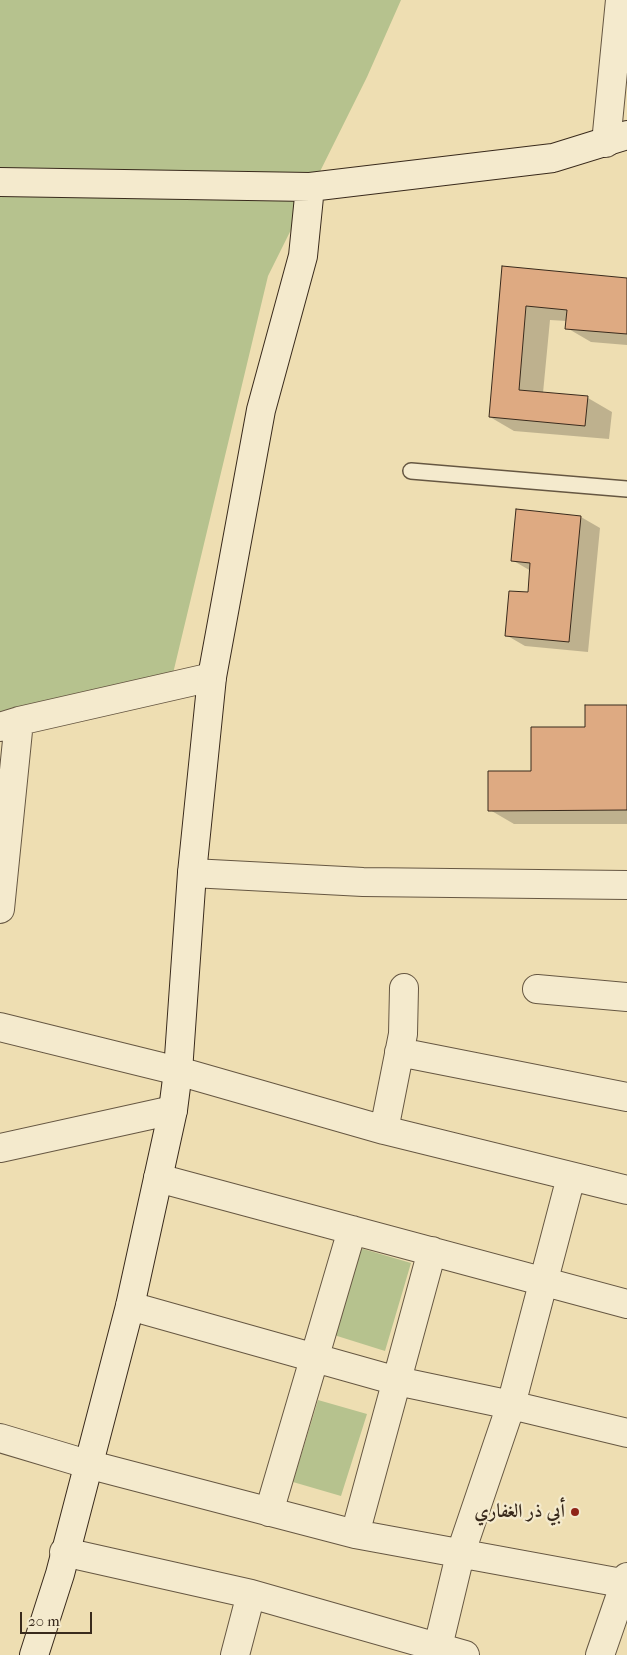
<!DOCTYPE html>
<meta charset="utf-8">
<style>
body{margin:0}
#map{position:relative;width:627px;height:1655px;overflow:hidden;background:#eedeb2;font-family:"IM FELL French Canon",serif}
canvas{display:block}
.scale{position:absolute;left:20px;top:1612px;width:72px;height:22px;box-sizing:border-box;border:2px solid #392a1c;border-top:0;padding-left:6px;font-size:15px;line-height:18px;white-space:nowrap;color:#392a1c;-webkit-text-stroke:4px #f4eacd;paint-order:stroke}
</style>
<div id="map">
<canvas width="627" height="1655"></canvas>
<div class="scale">20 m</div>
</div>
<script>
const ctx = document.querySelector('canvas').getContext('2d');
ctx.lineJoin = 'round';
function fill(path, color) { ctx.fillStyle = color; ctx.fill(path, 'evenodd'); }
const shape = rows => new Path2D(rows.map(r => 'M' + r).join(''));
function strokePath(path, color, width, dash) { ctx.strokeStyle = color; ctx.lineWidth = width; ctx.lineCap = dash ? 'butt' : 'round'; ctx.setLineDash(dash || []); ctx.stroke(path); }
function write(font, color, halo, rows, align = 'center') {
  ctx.font = font + ' "IM FELL French Canon",Amiri,serif'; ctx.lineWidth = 4.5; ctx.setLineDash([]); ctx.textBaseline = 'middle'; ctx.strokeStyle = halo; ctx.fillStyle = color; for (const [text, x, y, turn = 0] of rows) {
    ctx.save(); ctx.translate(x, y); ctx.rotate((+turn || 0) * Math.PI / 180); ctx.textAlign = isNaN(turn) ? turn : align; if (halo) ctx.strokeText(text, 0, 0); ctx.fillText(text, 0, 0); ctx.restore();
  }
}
fill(shape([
 [0,0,401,0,367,77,268,276,170,686,0,719],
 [360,1248,411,1263,385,1351,334,1335],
 [318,1400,367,1414,341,1496,293,1482]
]), '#b6c28e');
fill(shape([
 [504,268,627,279,627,345,591,342,567,328,567,321,550,320,543,393,588,398,612,412,609,439,514,431,490,417],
 [581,517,600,528,588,652,525,646,506,635,529,594,531,571,512,560],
 [627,706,627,824,514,824,490,810,586,728]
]), '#0003');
const building = shape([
 [502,266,627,278,627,334,565,329,567,310,526,306,519,390,588,396,585,426,489,417,502,266],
 [516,509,581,516,569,642,505,636,509,591,528,592,530,563,511,561,516,509],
 [585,705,627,705,627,810,488,811,488,771,531,771,531,727,585,727,585,705]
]);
fill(building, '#deaa82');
strokePath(building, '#392a1c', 1);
const lane = shape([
 [411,471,627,489]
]);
const street = shape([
 [606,143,620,0],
 [0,727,19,721,212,677],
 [192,873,363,882,627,885],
 [0,909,19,721],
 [537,989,627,997],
 [0,1027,178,1071,384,1130,627,1190],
 [399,1052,627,1097],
 [384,1130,403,1034,404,988],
 [0,1148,173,1110],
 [158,1178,627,1304],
 [130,1306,397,1381,511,1405,627,1433],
 [0,1438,87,1464,355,1534,627,1584],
 [269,1512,352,1230],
 [355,1534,432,1251],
 [64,1552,251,1594,465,1655],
 [235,1655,251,1594],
 [436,1655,460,1555,511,1405,571,1177],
 [600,1655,627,1577]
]);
const secondary = shape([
 [0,182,310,187],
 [34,1655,60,1574,130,1306,173,1110,178,1071,192,873,212,677,261,410,303,256,310,187,553,158,627,135]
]);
strokePath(lane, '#665742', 18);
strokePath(street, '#665742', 30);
strokePath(secondary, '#392a1c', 30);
strokePath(lane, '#f4eacd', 15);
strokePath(street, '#f4eacd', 28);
strokePath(secondary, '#f4eacd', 28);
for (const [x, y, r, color] of [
 [575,1512,5,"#8f2418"]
]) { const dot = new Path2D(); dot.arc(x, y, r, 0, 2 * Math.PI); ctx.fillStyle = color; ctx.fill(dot); strokePath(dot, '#f4eacd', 2); }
write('bold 19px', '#392a1c', '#f4eacd', [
 ["أبي ذر الغفاري",565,1512]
], 'right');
</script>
